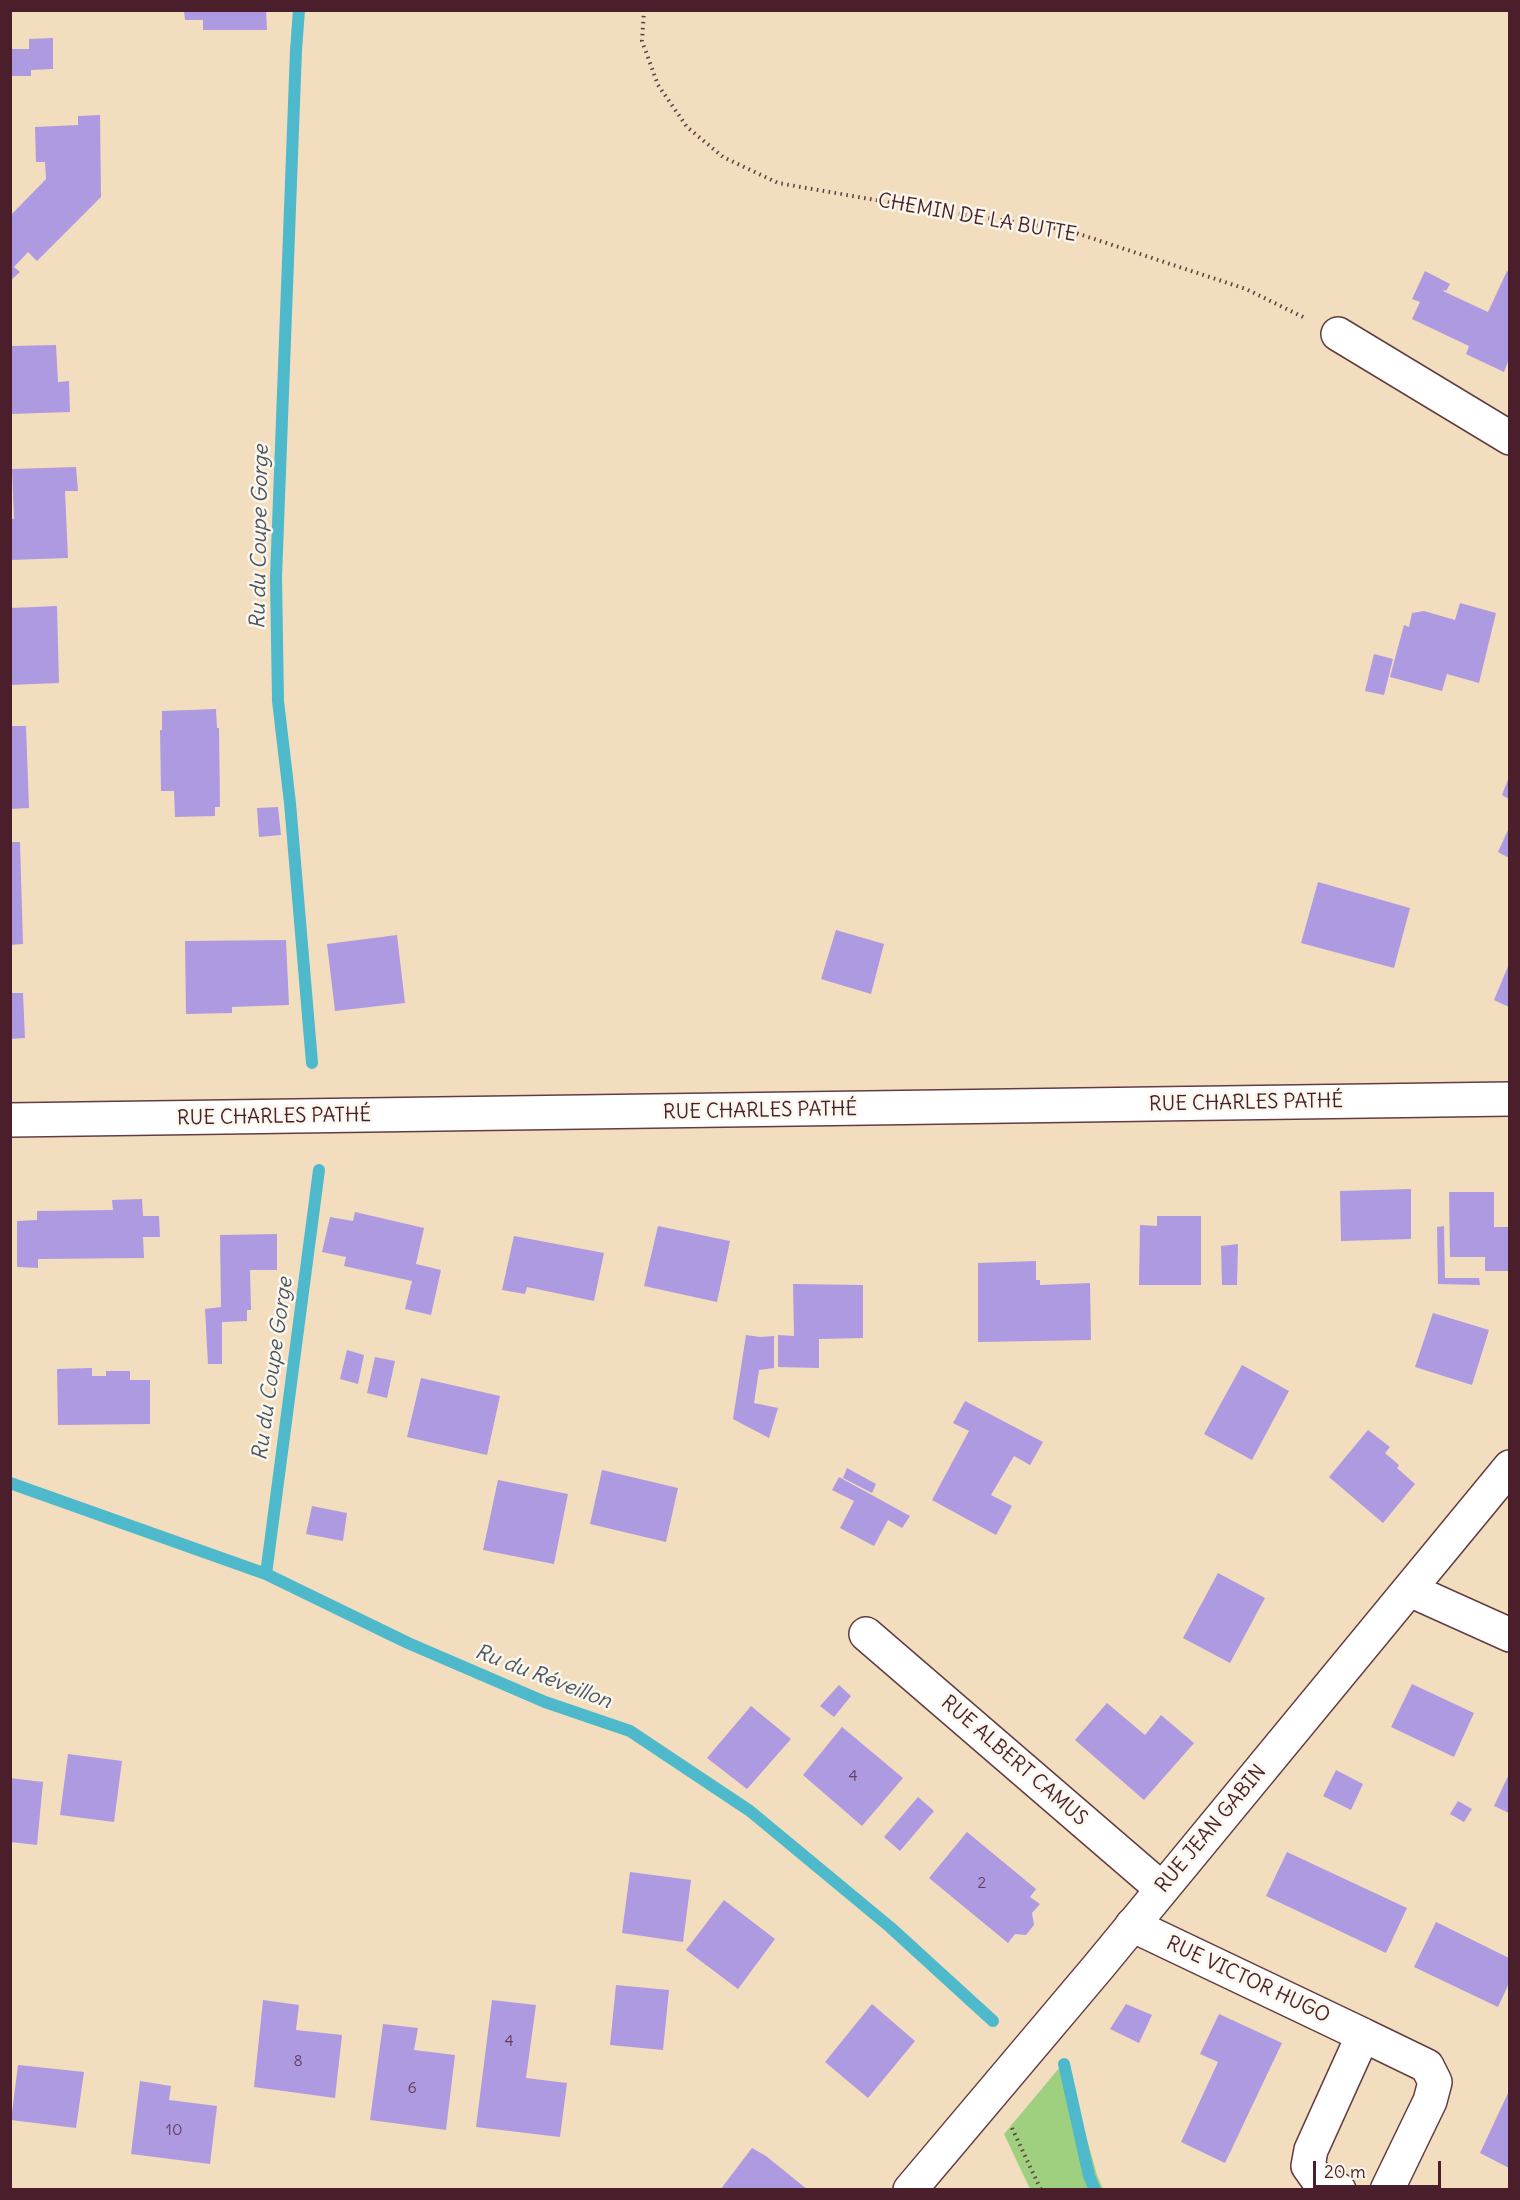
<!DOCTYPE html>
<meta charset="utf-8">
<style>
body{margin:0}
#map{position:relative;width:1520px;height:2200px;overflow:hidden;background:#f2ddbf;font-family:Delius,sans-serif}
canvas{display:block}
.frame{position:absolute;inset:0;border:12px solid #4a1f2b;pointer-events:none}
.scale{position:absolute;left:1313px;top:2161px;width:128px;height:27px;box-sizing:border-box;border:3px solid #4a1f2b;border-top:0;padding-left:8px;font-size:18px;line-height:21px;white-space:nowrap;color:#4a1f2b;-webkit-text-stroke:4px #fbf7ec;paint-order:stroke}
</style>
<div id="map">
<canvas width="1520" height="2200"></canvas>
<div class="frame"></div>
<div class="scale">20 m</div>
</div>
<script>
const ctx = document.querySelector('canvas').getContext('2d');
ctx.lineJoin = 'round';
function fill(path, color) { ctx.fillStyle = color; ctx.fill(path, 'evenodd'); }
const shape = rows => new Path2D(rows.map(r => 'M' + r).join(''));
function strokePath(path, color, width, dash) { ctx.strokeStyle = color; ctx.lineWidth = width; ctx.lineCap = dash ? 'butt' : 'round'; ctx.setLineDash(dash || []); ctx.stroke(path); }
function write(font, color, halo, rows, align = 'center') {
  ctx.font = font + ' Delius,sans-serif'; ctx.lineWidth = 5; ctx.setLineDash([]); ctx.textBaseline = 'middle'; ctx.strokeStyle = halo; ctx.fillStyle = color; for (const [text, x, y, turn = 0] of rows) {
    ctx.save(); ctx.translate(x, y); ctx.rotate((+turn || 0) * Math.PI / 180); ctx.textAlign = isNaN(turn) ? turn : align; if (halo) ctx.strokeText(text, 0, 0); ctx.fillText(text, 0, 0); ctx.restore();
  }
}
fill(shape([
 [1065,2061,1097,2175,1103,2189,1030,2189,1004,2134]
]), '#9fd07f');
strokePath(shape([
 [299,10,296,50,276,577,278,701,290,803,312,1063],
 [10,1483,266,1574,408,1643,545,1702,630,1731,750,1811,890,1927,993,2021],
 [266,1574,319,1170],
 [1064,2064,1089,2176,1095,2190]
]), '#4eb9cb', 12);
fill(shape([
 [184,10,266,10,267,30,203,30,203,20,185,20],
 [53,38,53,69,31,70,31,76,10,76,10,49,29,49,29,39],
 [100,115,101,197,37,261,28,252,14,267,20,272,10,281,10,216,46,179,45,162,36,162,35,127,78,125,78,116],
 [1425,271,1450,284,1446,291,1444,290,1443,291,1488,312,1507,271,1509,272,1509,359,1504,372,1466,354,1469,346,1412,319,1420,302,1412,299],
 [56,345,58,382,69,381,70,412,10,414,10,346],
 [76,467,78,491,65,491,68,558,10,560,10,518,14,519,12,469],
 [1460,603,1496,613,1479,683,1447,674,1442,691,1390,677,1404,625,1409,627,1412,613,1424,611,1455,620],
 [57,606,59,683,10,685,10,608],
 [1374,654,1393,659,1384,695,1365,691],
 [216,709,217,728,219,728,220,807,215,807,215,816,175,817,174,791,161,791,160,730,162,730,162,711],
 [10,726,26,726,29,808,10,809],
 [1509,777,1509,799,1502,795],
 [278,807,281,835,259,837,257,808],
 [1508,830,1509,831,1509,858,1498,852],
 [10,842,20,842,23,944,10,945],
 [1318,882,1410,908,1394,968,1301,943],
 [836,930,884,944,871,994,821,979],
 [397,935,405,1003,335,1011,327,944],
 [286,940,289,1005,232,1007,232,1013,186,1014,185,941],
 [1509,964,1509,1007,1494,1000],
 [10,993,23,993,25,1038,10,1039],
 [1411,1189,1411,1239,1341,1241,1340,1191],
 [1449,1192,1494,1192,1494,1227,1509,1227,1509,1271,1485,1271,1485,1257,1450,1257],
 [142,1199,143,1216,159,1216,160,1237,143,1237,144,1258,38,1259,38,1268,17,1267,17,1221,37,1220,37,1211,113,1210,112,1200],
 [355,1212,424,1228,416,1264,441,1270,431,1315,405,1309,412,1281,344,1266,346,1257,322,1252,330,1217,353,1221],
 [1157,1216,1201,1216,1201,1285,1139,1285,1140,1225,1157,1226],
 [658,1226,730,1241,717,1302,644,1286],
 [1444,1226,1445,1278,1479,1278,1480,1285,1438,1284,1437,1227],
 [277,1234,277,1270,250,1270,251,1310,247,1310,247,1321,222,1322,222,1364,208,1364,205,1309,221,1307,220,1235],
 [514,1236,604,1253,594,1301,527,1287,525,1294,502,1290],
 [1238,1244,1237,1285,1222,1285,1221,1246],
 [1036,1261,1036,1280,1040,1280,1040,1285,1090,1283,1091,1340,978,1342,978,1263],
 [793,1284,863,1285,863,1338,819,1339,819,1368,778,1367,778,1335,794,1336],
 [1433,1313,1489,1330,1472,1385,1415,1367],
 [746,1335,760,1337,774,1336,774,1368,759,1370,754,1403,778,1408,769,1438,733,1419],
 [347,1350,364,1355,358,1384,340,1379],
 [375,1357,395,1361,387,1398,367,1393],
 [1242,1365,1289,1391,1252,1460,1204,1434],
 [92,1368,92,1376,106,1376,106,1371,130,1371,130,1380,150,1380,150,1424,58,1425,57,1369],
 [421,1378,500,1396,487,1455,407,1437],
 [965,1401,1043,1442,1030,1465,1014,1456,991,1495,1012,1506,996,1535,932,1500,969,1431,953,1423],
 [1368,1430,1390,1447,1385,1453,1399,1465,1397,1468,1415,1484,1383,1523,1329,1477],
 [847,1468,876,1484,872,1493,843,1478],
 [602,1470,678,1488,666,1542,590,1524],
 [839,1477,910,1516,902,1528,888,1520,874,1546,840,1528,854,1501,832,1490],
 [498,1480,568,1494,554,1564,483,1550],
 [312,1506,347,1513,343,1541,306,1534],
 [1218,1573,1265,1598,1230,1663,1183,1638],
 [1412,1684,1474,1713,1454,1757,1391,1727],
 [839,1685,851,1696,834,1717,820,1706],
 [1107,1703,1145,1735,1161,1715,1194,1743,1144,1800,1075,1740],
 [751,1706,791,1739,747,1789,707,1758],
 [842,1727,903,1778,862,1826,803,1775],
 [68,1754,122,1761,114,1822,60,1815],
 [1336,1770,1363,1784,1351,1810,1323,1796],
 [1509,1774,1509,1813,1494,1806],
 [10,1778,43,1782,37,1845,10,1842],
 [918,1797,934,1811,900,1851,884,1837],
 [1458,1801,1472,1809,1464,1822,1450,1814],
 [967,1832,1036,1889,1030,1897,1040,1904,1032,1913,1034,1925,1026,1935,1015,1934,1008,1943,929,1878],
 [1287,1852,1407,1908,1386,1953,1266,1896],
 [630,1872,691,1880,683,1942,622,1933],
 [724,1900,775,1939,738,1989,686,1950],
 [1436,1922,1509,1958,1509,1983,1498,2007,1414,1967],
 [616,1985,669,1990,663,2050,610,2045],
 [263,2000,299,2005,296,2030,342,2035,335,2098,254,2087],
 [492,2000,536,2005,526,2078,567,2083,560,2137,476,2127],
 [872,2004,915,2041,868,2098,825,2062],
 [1126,2004,1152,2015,1139,2043,1110,2029],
 [1219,2014,1282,2043,1225,2163,1181,2142,1218,2062,1200,2054],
 [383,2024,418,2028,414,2050,455,2055,446,2130,370,2120],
 [18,2065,84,2072,76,2128,11,2120],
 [140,2081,171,2086,169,2100,217,2106,210,2164,131,2154],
 [1509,2091,1509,2168,1480,2153],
 [752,2148,766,2156,808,2190,720,2190]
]), '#ae9ae1');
const street = shape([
 [1338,334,1510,438],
 [1410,1590,1510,1635],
 [866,1634,1162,1889],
 [1132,1925,1363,2035],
 [1339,2190,1318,2180,1308,2166,1311,2150,1363,2035,1427,2066,1435,2082,1430,2101,1387,2190]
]);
const secondary = shape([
 [910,2190,1099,1966,1510,1467]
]);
const primary = shape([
 [10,1120,1510,1099]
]);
strokePath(street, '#633c41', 36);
strokePath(secondary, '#633c41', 36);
strokePath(primary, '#633c41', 36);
strokePath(shape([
 [644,10,642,41,658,85,687,127,723,157,778,183,927,209,1067,230,1246,289,1305,318],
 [1012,2128,1041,2190]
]), '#633c41', 4, [1.5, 4.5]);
strokePath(street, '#fff', 33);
strokePath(secondary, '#fff', 33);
strokePath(primary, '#fff', 33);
write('16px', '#633e58', null, [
 ["4",853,1776],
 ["2",982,1883],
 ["4",509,2041],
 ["8",298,2061],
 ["6",412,2088],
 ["10",174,2130]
]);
write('20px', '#4a1f2b', '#fbf7ec', [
 ["CHEMIN DE LA BUTTE",977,218,10],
 ["RUE CHARLES PATHÉ",1246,1103,-1],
 ["RUE CHARLES PATHÉ",760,1111,-1],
 ["RUE CHARLES PATHÉ",274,1117,-1],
 ["RUE ALBERT CAMUS",1014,1761,41],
 ["RUE JEAN GABIN",1211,1829,-50],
 ["RUE VICTOR HUGO",1248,1980,25]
]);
write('italic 21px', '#4b5563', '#fbf7ec', [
 ["Ru du Coupe Gorge",260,537,-89],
 ["Ru du Coupe Gorge",273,1369,-82],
 ["Ru du Réveillon",543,1677,21]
]);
</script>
